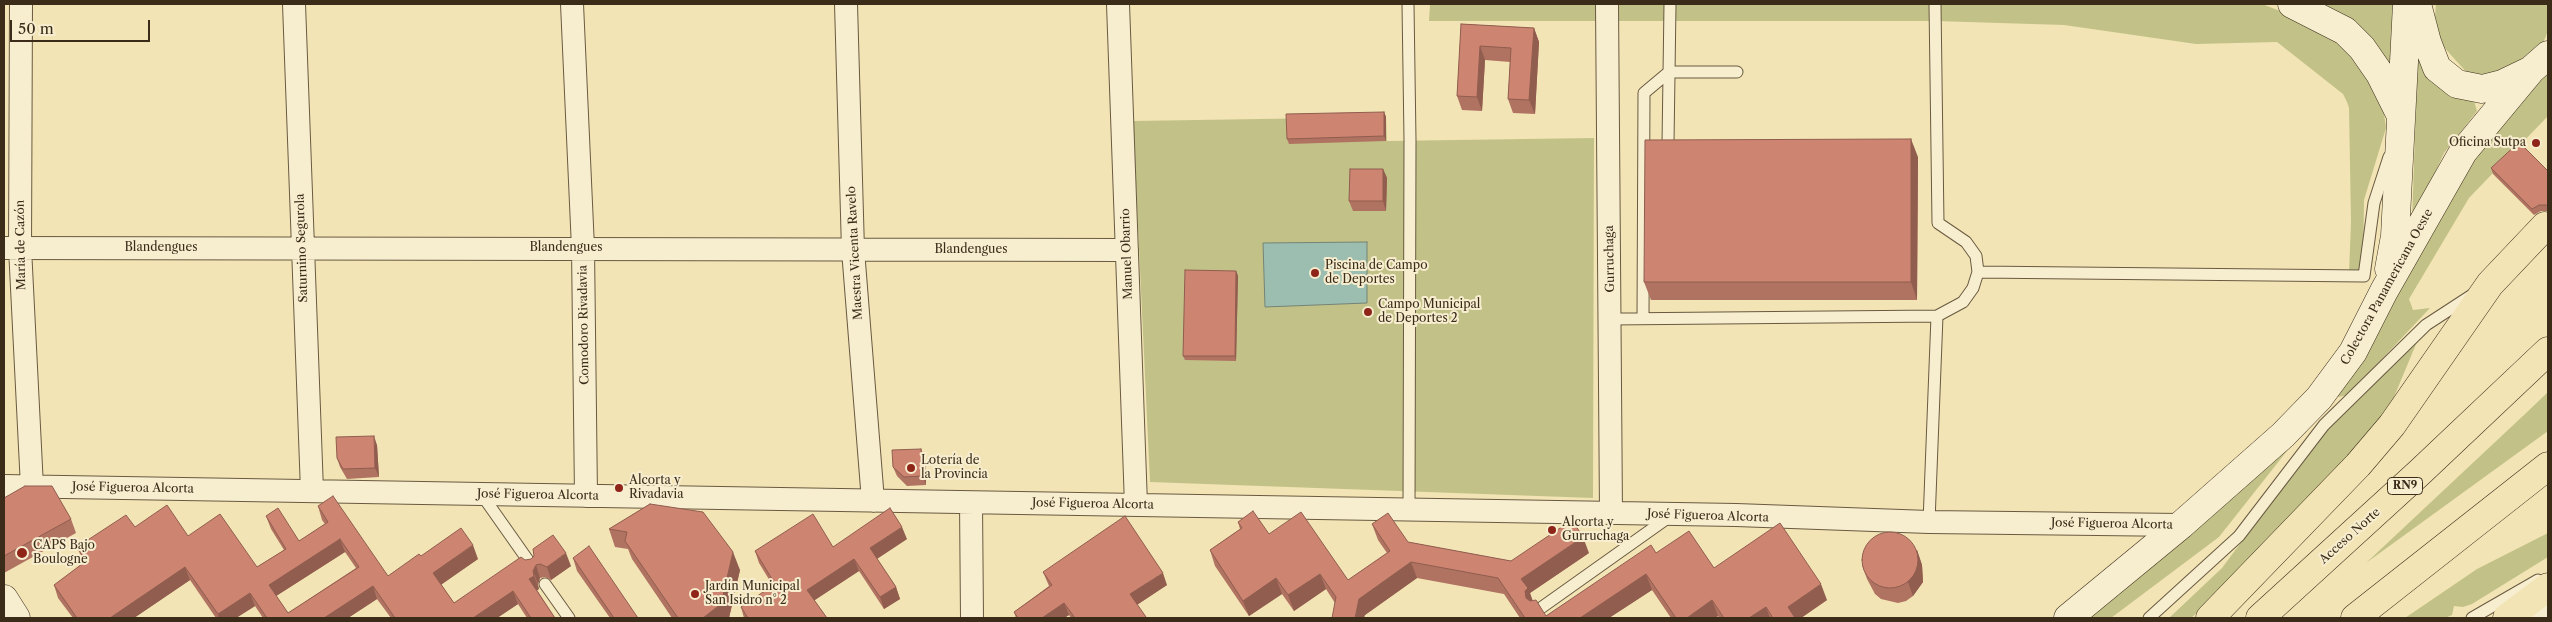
<!DOCTYPE html>
<meta charset="utf-8">
<style>
body{margin:0}
#map{position:relative;width:2552px;height:622px;overflow:hidden;background:#f3e4b5;font-family:"Libre Caslon Text",serif}
canvas{display:block}
.frame{position:absolute;inset:0;border:5px solid #3b2c1a;pointer-events:none}
.scale{position:absolute;left:10px;top:20px;width:140px;height:22px;box-sizing:border-box;border:2px solid #3b2c1a;border-top:0;padding-left:6px;font-size:15px;line-height:18px;white-space:nowrap;color:#3b2c1a;-webkit-text-stroke:4px #f7edcf;paint-order:stroke}
</style>
<div id="map">
<canvas width="2552" height="622"></canvas>
<div class="frame"></div>
<div class="scale">50 m</div>
</div>
<script>
const ctx = document.querySelector('canvas').getContext('2d');
ctx.lineJoin = 'round';
function fill(path, color) { ctx.fillStyle = color; ctx.fill(path, 'evenodd'); }
const shape = rows => new Path2D(rows.map(r => 'M' + r).join(''));
function strokePath(path, color, width, dash) { ctx.strokeStyle = color; ctx.lineWidth = width; ctx.lineCap = dash ? 'butt' : 'round'; ctx.setLineDash(dash || []); ctx.stroke(path); }
function write(font, color, halo, rows, align = 'center') {
  ctx.font = font + ' "Libre Caslon Text",serif'; ctx.lineWidth = 4; ctx.setLineDash([]); ctx.textBaseline = 'middle'; ctx.strokeStyle = halo; ctx.fillStyle = color; for (const [text, x, y, turn = 0] of rows) {
    ctx.save(); ctx.translate(x, y); ctx.rotate((+turn || 0) * Math.PI / 180); ctx.textAlign = isNaN(turn) ? turn : align; if (halo) ctx.strokeText(text, 0, 0); ctx.fillText(text, 0, 0); ctx.restore();
  }
}
fill(shape([
 [1430,4,2262,4,2319,26,2359,59,2383,107,2386,128,2364,200,2363,273,2349,273,2351,222,2349,108,2347,102,2343,94,2277,42,2196,44,2064,25,1935,21,1429,21],
 [2318,4,2399,4,2396,77],
 [2436,4,2548,4,2548,31,2543,43,2527,57,2487,80,2469,75,2442,45,2435,16],
 [2418,40,2473,98,2477,111,2444,153,2412,223],
 [2548,72,2548,116,2469,198,2409,299,2413,310,2430,308,2348,395,2333,398,2485,139],
 [1386,117,1387,141,1594,138,1593,498,1150,482,1133,121],
 [2419,337,2394,397,2352,458,2231,583,2191,618,2169,618,2222,568,2323,432],
 [2548,392,2548,431,2366,563,2525,414],
 [2298,437,2219,537,2111,618,2087,618],
 [2548,533,2548,557,2472,604,2463,607,2454,606,2452,615,2445,618,2405,618,2477,569]
]), '#c2c288');
const water = shape([
 [1367,242,1367,303,1265,307,1263,243,1367,242]
]);
fill(water, '#9bbeb1');
strokePath(water, '#758475', 1);
const lane = shape([
 [1408,4,1410,140,1409,510],
 [1935,4,1938,223,1966,242,1976,256,1978,272,2364,276,2374,203,2389,157],
 [1668,144,1670,4],
 [1643,318,1644,93,1669,72,1737,72],
 [1611,319,1937,316],
 [482,495,532,566],
 [1929,522,1937,316,1963,302,1973,288,1978,272],
 [545,584,569,618],
 [1538,610,1669,517],
 [2149,618,2239,536,2324,425,2426,325,2472,295],
 [2472,618,2538,580]
]);
const street = shape([
 [21,4,20,248,32,487],
 [294,4,312,491],
 [572,4,583,248,586,496],
 [846,4,853,250,873,501],
 [1118,4,1136,505],
 [1607,4,1611,513],
 [4,248,1127,250],
 [4,486,1736,515,1929,522,2181,525],
 [971,503,972,618]
]);
const secondary = shape([
 [2292,4,2345,31,2362,48,2380,74,2401,116],
 [2417,4,2427,42,2437,68,2457,84,2482,89,2502,84,2527,72],
 [2389,269,2395,236,2407,4],
 [4,599,16,618],
 [2068,618,2181,525,2283,435,2319,398,2353,352,2384,291,2463,152,2531,70,2548,55],
 [2535,618,2548,603]
]);
const highway = shape([
 [2210,618,2358,465,2392,425,2490,284,2545,226],
 [2260,618,2420,472,2548,351],
 [2355,618,2548,466],
 [2507,618,2548,587]
]);
strokePath(lane, '#695a41', 13);
strokePath(street, '#695a41', 24);
strokePath(secondary, '#3b2c1a', 29);
strokePath(highway, '#3b2c1a', 29);
strokePath(lane, '#f7edcf', 11);
strokePath(street, '#f7edcf', 22);
strokePath(secondary, '#f7edcf', 28);
strokePath(highway, '#f3e4b5', 28);
fill(shape([
 [1461,24,1534,28,1539,42,1535,114,1513,113,1508,99,1510,62,1485,60,1482,111,1462,110,1457,96],
 [1384,112,1386,117,1386,141,1289,144,1287,139],
 [1918,157,1917,300,1651,300,1644,282],
 [2491,168,2548,171,2548,211,2541,211,2534,215,2493,174],
 [1383,169,1387,178,1386,211,1353,211,1349,201],
 [1236,271,1238,276,1236,361,1185,360,1183,356],
 [377,445,379,477,347,479,340,467,337,458],
 [925,458,926,485,907,486,897,476,893,467],
 [4,498,71,519,76,533,4,573],
 [650,504,740,570,729,618,672,618,632,559,628,549,615,547,609,529],
 [318,506,388,576,421,556,478,559,441,584,454,603,525,560,571,566,551,580,545,577,540,578,538,584,539,589,537,590,555,618,527,618,518,604,497,618,391,618,377,599,348,618,263,618,255,606,236,618,216,618,190,580,134,618,73,618,58,598,54,585,84,563,77,547,135,527,188,536,257,567,284,550,271,529,266,516,299,541,325,524,322,520],
 [345,552,356,568,288,613,276,596],
 [1238,522,1269,534,1348,580,1387,553,1378,540,1372,524,1408,542,1511,561,1589,553,1530,593,1532,601,1546,616,1656,553,1827,600,1801,618,1719,618,1718,616,1715,618,1671,618,1652,590,1609,618,1520,618,1504,594,1417,578,1365,615,1335,603,1326,589,1294,611,1282,594,1249,616,1215,566,1210,550,1240,529],
 [907,539,877,559,896,587,900,599,884,609,859,571,814,600,827,618,744,618,741,607,773,586,759,563,755,551,833,547],
 [1917,550,1922,565,1923,582,1913,596,1906,601,1898,603,1881,599,1875,594,1867,579,1862,565],
 [573,558,638,618,610,618,577,571],
 [1043,572,1167,585,1137,605,1147,618,1071,618,1069,615,1064,618,1016,618,1014,612,1049,586]
]), '#b07261');
fill(shape([
 [1534,28,1539,42,1535,114,1529,100],
 [1480,46,1485,60,1482,111,1477,97],
 [1384,112,1386,117,1386,141,1384,136],
 [1911,139,1918,157,1917,300,1911,282],
 [1383,169,1387,178,1386,211,1383,201],
 [1236,271,1238,276,1236,361,1235,356],
 [374,436,377,445,379,477,375,468],
 [921,449,925,458,926,485,923,476],
 [902,527,907,539,875,560,870,548],
 [1583,537,1589,553,1530,593,1534,604,1526,598,1525,591,1521,579],
 [340,539,345,552,273,598,269,585],
 [473,545,478,559,438,587,433,573],
 [1917,550,1922,565,1923,582,1913,596,1908,582],
 [733,552,740,570,729,618,703,618],
 [566,553,571,566,551,580,547,567],
 [854,559,859,571,812,602,807,590],
 [1411,562,1417,578,1365,615,1364,618,1355,618,1359,599],
 [536,565,540,578,538,584,533,571],
 [185,567,190,580,134,618,110,618],
 [1163,573,1167,585,1135,606,1130,594],
 [1320,574,1326,589,1294,611,1288,595],
 [1646,574,1652,590,1609,618,1580,618],
 [534,576,539,589,534,592,529,579],
 [1276,578,1282,594,1249,616,1243,601],
 [1821,584,1827,600,1801,618,1792,618,1788,607],
 [373,586,377,599,348,618,324,618],
 [896,587,900,599,884,609,880,597],
 [513,591,518,604,497,618,473,618],
 [250,593,255,606,236,618,219,618,218,614],
 [1712,600,1718,616,1715,618,1687,618],
 [1064,603,1069,615,1064,618,1042,618],
 [1766,607,1770,618,1749,618]
]), '#905d4f');
const building = shape([
 [1461,24,1534,28,1529,100,1508,99,1511,48,1480,46,1477,97,1457,96,1461,24],
 [1384,112,1384,136,1287,139,1286,114,1384,112],
 [1911,139,1911,282,1644,282,1645,140,1911,139],
 [2519,142,2548,171,2548,206,2546,205,2539,205,2532,209,2491,168,2519,142],
 [1350,169,1383,169,1383,201,1349,201,1350,169],
 [1185,270,1236,271,1235,356,1183,356,1185,270],
 [374,436,375,468,343,469,337,458,336,437,374,436],
 [921,449,923,476,904,477,893,467,892,450,921,449],
 [25,486,52,486,71,519,4,556,4,498,25,486],
 [333,496,388,576,419,554,421,556,461,528,473,545,433,573,454,603,521,557,525,560,531,559,534,556,533,549,553,535,566,553,547,567,540,564,536,565,533,571,534,576,529,579,555,618,531,618,513,591,473,618,395,618,373,586,324,618,267,618,250,593,218,614,185,567,110,618,77,618,54,585,86,561,77,547,126,515,135,527,167,505,188,536,220,514,257,567,286,549,266,516,278,508,299,541,328,522,318,506,333,496],
 [340,539,359,567,288,613,269,585,340,539],
 [650,504,703,512,733,552,721,604,703,618,678,618,625,541,627,532,609,529,650,504],
 [890,508,902,527,870,548,896,587,880,597,854,559,807,590,827,618,748,618,741,607,775,584,755,551,813,514,833,547,890,508],
 [1253,511,1269,534,1301,512,1348,580,1390,551,1372,524,1388,513,1408,542,1511,561,1572,520,1583,537,1521,579,1528,588,1525,591,1526,598,1530,601,1536,600,1546,616,1651,545,1656,553,1689,531,1714,568,1780,523,1821,584,1788,607,1795,618,1773,618,1766,607,1749,618,1724,618,1712,600,1687,618,1676,618,1646,574,1580,618,1525,618,1498,578,1411,562,1359,599,1355,618,1332,618,1336,597,1320,574,1288,595,1276,578,1243,601,1210,550,1242,528,1238,522,1253,511],
 [1125,516,1163,573,1130,594,1146,617,1145,618,1075,618,1064,603,1042,618,1018,618,1014,612,1052,585,1043,572,1125,516],
 '1862 560a28 28 0 1 1 56 0a28 28 0 1 1-56 0Z',
 [589,546,638,618,614,618,573,558,589,546]
]);
fill(building, '#cd8571');
strokePath(building, '#905d4f', 1);
for (const [x, y, r, color] of [
 [2536,143,5,"#8f2418"],
 [1315,273,5,"#8f2418"],
 [1368,312,5,"#8f2418"],
 [911,468,5,"#8f2418"],
 [619,488,5,"#8f2418"],
 [1552,530,5,"#8f2418"],
 [22,553,6,"#8f2418"],
 [695,594,5,"#8f2418"]
]) { const dot = new Path2D(); dot.arc(x, y, r, 0, 2 * Math.PI); ctx.fillStyle = color; ctx.fill(dot); strokePath(dot, '#f7edcf', 2); }
for (const [x, y, w] of [
 [2405,486,35]
]) { const box = new Path2D(); box.roundRect(x - w / 2, y - 8.5, w, 17, 4); ctx.fillStyle = '#f7edcf'; ctx.fill(box); strokePath(box, '#3b2c1a', 1); }
write('bold 11px', '#3b2c1a', null, [
 ["RN9",2405,486]
]);
write('12px', '#3b2c1a', '#f7edcf', [
 ["Oficina Sutpa",2526,143,"right"],
 ["Piscina de Campo",1325,266],
 ["de Deportes",1325,280],
 ["Campo Municipal",1378,305],
 ["de Deportes 2",1378,319],
 ["Lotería de",921,461],
 ["la Provincia",921,475],
 ["Alcorta y",629,481],
 ["Rivadavia",629,495],
 ["Alcorta y",1562,523],
 ["Gurruchaga",1562,537],
 ["CAPS Bajo",33,546],
 ["Boulogne",33,560],
 ["Jardín Municipal",705,587],
 ["San Isidro n° 2",705,601]
], 'left');
write('12px', '#3b2c1a', '#f7edcf', [
 ["María de Cazón",21,245,-91],
 ["Blandengues",161,248],
 ["Saturnino Segurola",302,248,-92],
 ["Blandengues",566,248],
 ["Blandengues",971,250],
 ["Maestra Vicenta Ravelo",855,253,-93],
 ["Manuel Obarrio",1127,254,-92],
 ["Gurruchaga",1610,259,-91],
 ["Colectora Panamericana Oeste",2387,287,-61],
 ["Comodoro Rivadavia",584,325,-91],
 ["José Figueroa Alcorta",133,488,1],
 ["José Figueroa Alcorta",538,495,1],
 ["José Figueroa Alcorta",1093,504,1],
 ["José Figueroa Alcorta",1708,516,2],
 ["José Figueroa Alcorta",2112,524,1],
 ["Acceso Norte",2350,536,-42]
]);
</script>
